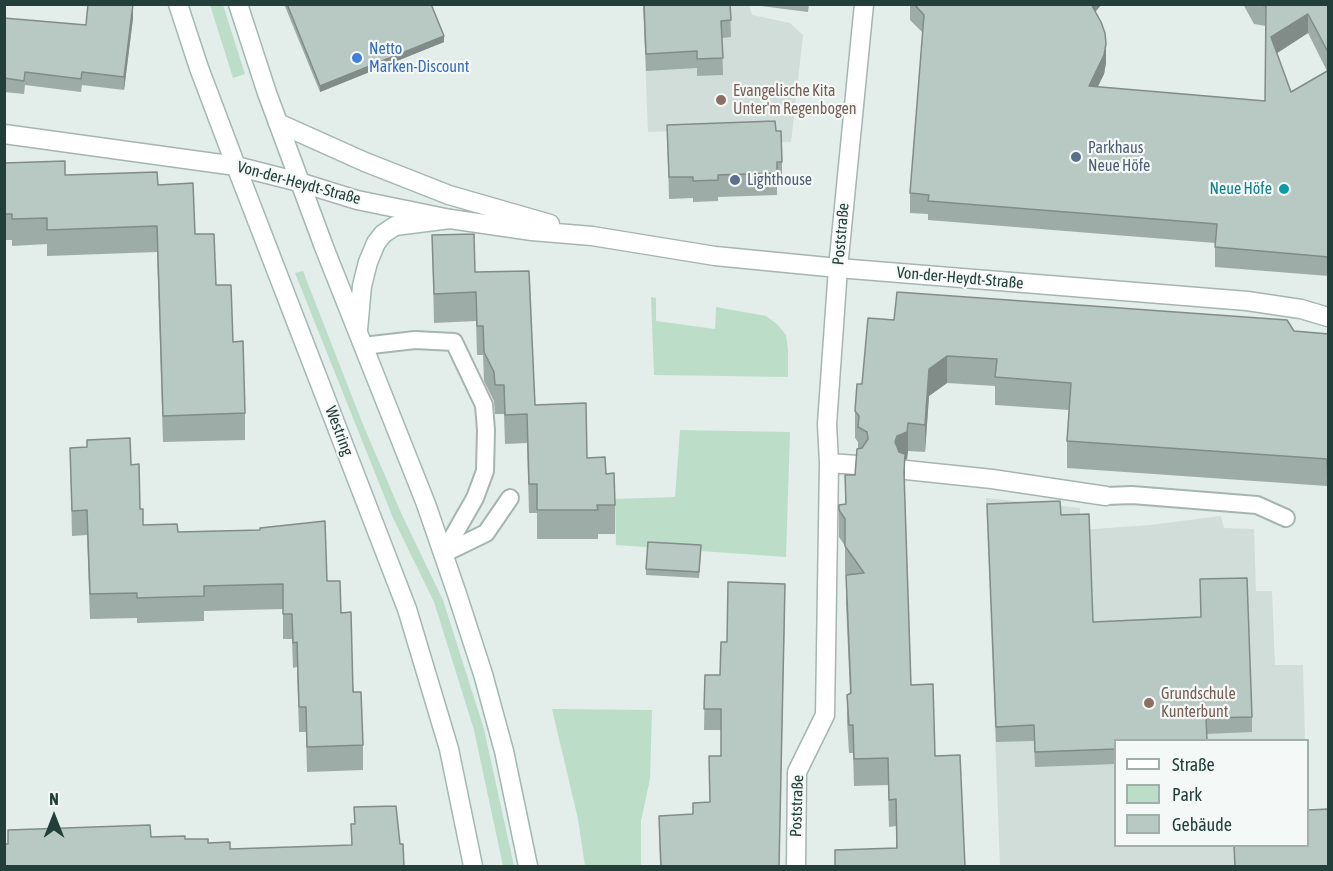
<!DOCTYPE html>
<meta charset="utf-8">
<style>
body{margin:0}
#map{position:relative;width:1333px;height:871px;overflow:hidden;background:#e3edea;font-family:"Asap Condensed",sans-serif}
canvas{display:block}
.frame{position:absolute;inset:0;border:6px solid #223f3a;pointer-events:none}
.legend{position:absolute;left:1114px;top:739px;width:195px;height:108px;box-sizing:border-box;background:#f4f9f7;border:2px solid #a0afab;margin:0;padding:8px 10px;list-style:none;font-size:18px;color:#223f3a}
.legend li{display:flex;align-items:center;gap:12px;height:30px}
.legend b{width:30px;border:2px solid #a0afab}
.north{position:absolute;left:24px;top:787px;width:60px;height:60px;-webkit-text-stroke:4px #f4f9f7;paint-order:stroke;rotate:0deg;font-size:16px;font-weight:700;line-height:24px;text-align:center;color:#223f3a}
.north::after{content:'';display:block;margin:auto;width:21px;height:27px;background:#223f3a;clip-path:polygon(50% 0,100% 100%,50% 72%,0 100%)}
</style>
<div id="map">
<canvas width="1333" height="871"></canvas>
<div class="frame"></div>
<ul class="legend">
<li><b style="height:8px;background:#fff"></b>Straße</li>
<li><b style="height:16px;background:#bcdec9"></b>Park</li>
<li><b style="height:16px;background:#b8c8c3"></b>Gebäude</li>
</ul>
<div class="north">N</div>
</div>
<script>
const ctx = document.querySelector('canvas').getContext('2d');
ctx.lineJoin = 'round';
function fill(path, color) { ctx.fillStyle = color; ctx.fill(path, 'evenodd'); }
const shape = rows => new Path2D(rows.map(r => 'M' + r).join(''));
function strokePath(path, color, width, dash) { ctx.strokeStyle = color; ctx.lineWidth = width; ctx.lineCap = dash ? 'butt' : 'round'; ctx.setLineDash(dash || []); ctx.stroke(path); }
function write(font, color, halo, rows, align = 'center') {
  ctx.font = font + ' "Asap Condensed",sans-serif'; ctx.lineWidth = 4.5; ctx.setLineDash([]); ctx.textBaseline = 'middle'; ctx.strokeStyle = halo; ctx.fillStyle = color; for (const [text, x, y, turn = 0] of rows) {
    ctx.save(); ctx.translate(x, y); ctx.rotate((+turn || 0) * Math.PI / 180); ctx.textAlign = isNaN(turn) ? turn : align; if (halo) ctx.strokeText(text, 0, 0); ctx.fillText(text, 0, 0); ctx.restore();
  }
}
fill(shape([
 [643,5,749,5,752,15,790,23,803,35,791,142,705,145,703,130,648,132],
 [986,498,1080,508,1080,530,1150,525,1221,516,1224,528,1254,529,1256,591,1272,591,1275,665,1303,665,1305,740,1116,740,1116,846,1234,846,1234,866,1000,866]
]), '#d1ddd9');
fill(shape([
 [210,5,223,5,245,74,233,78],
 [303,271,364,427,402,515,443,600,484,729,514,866,503,866,474,730,434,602,393,518,295,273],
 [651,297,656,298,656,321,715,329,716,307,766,316,777,324,786,335,788,349,788,377,654,375],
 [680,430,790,432,786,557,616,545,615,499,675,497],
 [552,709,652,710,650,779,641,821,641,866,585,866,578,819]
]), '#bcdec9');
const lane = shape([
 [363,346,415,340,454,342,484,405,486,430,485,471,475,498,443,554],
 [1106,496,1132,495,1257,505,1286,518],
 [443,554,486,533,510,498]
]);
const street = shape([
 [278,123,365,162,449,195,550,224],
 [4,134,236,166,299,182,357,200,450,219,532,231,592,236,715,256,838,268,1247,301,1301,309,1328,317],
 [829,463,857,465],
 [906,470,992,479,1106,496],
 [796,866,797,772,825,715,829,463,827,424,838,268,864,4]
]);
const secondary = shape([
 [178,4,199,68,236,166,407,609,449,749,473,866],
 [238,4,267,93,324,247,426,504,457,594,483,674,504,751,528,866],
 [358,330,362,286,368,262,376,243,383,234,395,226,450,219]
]);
strokePath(lane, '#a5b5b2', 20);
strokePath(street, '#a5b5b2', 21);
strokePath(secondary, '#a1b9b3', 21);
strokePath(lane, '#fff', 16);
strokePath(street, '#fff', 18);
strokePath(secondary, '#fff', 18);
fill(shape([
 [284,4,431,4,444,42,320,92],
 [643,4,730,4,731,37,722,38,723,75,697,76,697,68,646,71],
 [761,4,809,4,808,12,761,6],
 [910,4,1102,4,1095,12,1106,63,1104,74,1097,87,1265,101,1266,26,1254,24,1243,4,1329,4,1329,276,1215,267,1215,243,928,220,928,214,910,213,910,193,923,33,910,20],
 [1308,33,1327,71,1291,92,1277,53],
 [4,18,86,25,133,18,124,90,82,85,81,92,25,85,24,94,4,92],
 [667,125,776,131,782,162,782,184,777,184,777,195,718,197,718,201,693,202,693,198,669,199],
 [4,163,65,175,158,185,195,234,216,285,233,342,245,413,245,440,163,442,157,252,47,256,47,244,12,246,12,240,4,240],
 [432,235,475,272,535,405,587,458,606,474,615,505,615,534,598,534,598,539,537,539,537,513,529,513,527,443,505,444,504,414,495,414,494,401,484,381,483,355,477,355,476,321,434,323],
 [894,320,1294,331,1329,334,1329,534,1327,486,1067,468,1067,441,1069,410,995,405,995,386,947,383,929,396,925,452,908,451,907,459,905,460,904,492,911,685,935,756,965,867,835,867,835,850,896,848,896,826,889,827,888,785,854,786,853,753,849,753,847,722,847,695,850,694,846,603,846,575,845,573,845,546,839,537,839,505,845,504,845,475,855,475,858,449,858,442,855,438,855,411,862,384],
 [70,448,131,465,143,525,178,532,327,581,341,613,363,745,363,770,307,772,306,732,299,732,297,667,293,668,292,639,283,639,283,609,204,611,204,621,137,623,137,618,90,619,87,535,72,536],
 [987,504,1061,515,1093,622,1201,618,1200,579,1252,717,1252,732,1206,734,1116,741,1116,764,1035,767,1034,741,996,742],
 [701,551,699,578,646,575,646,569],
 [785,605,779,867,660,867,659,816,693,815,710,802,709,756,721,756,721,730,704,730,705,675,720,675,727,642],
 [1234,846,1308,846,1329,867,1234,867]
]), '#9eaca8');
fill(shape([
 [133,4,133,18,124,90,124,77],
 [1088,4,1102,4,1088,20],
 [1308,14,1308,33,1271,57,1271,37],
 [444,36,444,42,320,92,320,86],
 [1106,44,1106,63,1104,74,1089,105,1089,86],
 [947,356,947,383,929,396,925,452,925,425,929,369],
 [908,423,908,451,907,459,905,460,905,481,904,500,895,442,897,436]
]), '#818c88');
const building = shape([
 [88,4,133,4,124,77,82,72,81,79,25,72,24,81,4,78,4,18,86,25,88,4],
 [287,4,431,4,444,36,320,86,287,4],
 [644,4,730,4,731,20,721,21,723,58,697,59,697,51,646,54,644,4],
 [914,4,1091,4,1101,22,1105,33,1106,44,1104,55,1089,86,1265,101,1266,6,1254,4,1329,4,1329,54,1308,14,1271,37,1291,92,1329,70,1329,257,1215,247,1217,224,928,201,929,195,910,193,924,15,914,4],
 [775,121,776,131,781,131,782,162,777,162,777,173,718,175,718,180,693,181,693,177,669,177,667,125,775,121],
 [65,161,65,175,157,172,158,185,193,183,195,234,214,234,216,285,231,285,233,342,243,341,245,413,163,416,157,226,47,230,47,218,12,219,12,214,4,214,4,163,65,161],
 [474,234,475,272,529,271,535,405,586,403,587,458,605,457,606,474,614,473,615,505,597,505,598,510,537,510,537,484,529,484,527,414,505,415,504,385,495,385,494,372,484,352,483,326,477,326,476,292,434,294,432,235,474,234],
 [897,292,1287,320,1294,331,1329,334,1329,507,1327,459,1067,441,1071,383,995,377,997,359,947,356,929,369,925,425,908,423,907,432,897,436,895,442,899,452,905,454,904,473,911,685,933,684,935,756,960,755,965,867,835,867,835,850,897,848,896,799,889,800,888,758,854,759,853,725,849,725,847,695,851,693,846,575,864,573,845,546,845,519,839,510,839,505,846,504,845,475,855,475,857,449,862,448,868,439,867,432,858,427,859,416,855,411,857,384,862,384,868,318,894,320,897,292],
 [130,438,131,465,139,464,140,509,143,509,143,525,177,524,178,532,260,530,260,528,325,521,327,581,340,581,341,613,351,612,353,692,361,692,363,745,307,747,306,707,299,707,297,642,293,643,292,614,283,614,283,584,204,586,204,596,137,598,137,593,90,594,87,510,72,511,70,448,87,447,87,440,130,438],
 [1060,501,1061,515,1089,514,1093,622,1201,617,1200,579,1247,578,1252,717,1206,718,1207,741,1116,741,1116,749,1035,752,1034,725,996,727,987,504,1060,501],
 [648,542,701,545,699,572,646,569,648,542],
 [728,582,785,584,779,867,661,867,659,816,693,814,693,803,710,802,709,756,721,756,721,709,704,709,705,675,720,675,721,642,727,642,728,582],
 [396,806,400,844,403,844,404,867,4,867,4,844,8,844,8,830,150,825,151,837,185,836,185,839,208,839,208,843,230,842,230,849,352,845,351,824,355,824,354,807,396,806],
 [1329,809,1329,867,1235,866,1234,846,1308,846,1308,810,1329,809]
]);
fill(building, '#b8c8c3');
strokePath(building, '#818c88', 1.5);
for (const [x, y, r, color] of [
 [357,58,6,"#3f7fe0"],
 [721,100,6,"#8d6e63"],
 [1076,157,6,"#5c6f8a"],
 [735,180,6,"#5c6f8a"],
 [1284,189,6,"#0f9aa8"],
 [1149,703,6,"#8d6e63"]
]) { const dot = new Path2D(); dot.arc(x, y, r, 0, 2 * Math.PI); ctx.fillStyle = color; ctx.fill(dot); strokePath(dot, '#f4f9f7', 2); }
write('16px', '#366cbe', '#f4f9f7', [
 ["Netto",369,49],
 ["Marken-Discount",369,67]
], 'left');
write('16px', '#785e54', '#f4f9f7', [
 ["Evangelische Kita",733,91],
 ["Unter'm Regenbogen",733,109],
 ["Grundschule",1161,694],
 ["Kunterbunt",1161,712]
], 'left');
write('16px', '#4e5e75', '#f4f9f7', [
 ["Parkhaus",1088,148],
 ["Neue Höfe",1088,166],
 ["Lighthouse",747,180]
], 'left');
write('16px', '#223f3a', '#f4f9f7', [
 ["Von-der-Heydt-Straße",299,183,15],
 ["Poststraße",841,234,-85],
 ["Von-der-Heydt-Straße",960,278,5],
 ["Westring",339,431,69],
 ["Poststraße",797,806,-88]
]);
write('16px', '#0d838f', '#f4f9f7', [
 ["Neue Höfe",1272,189]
], 'right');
</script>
